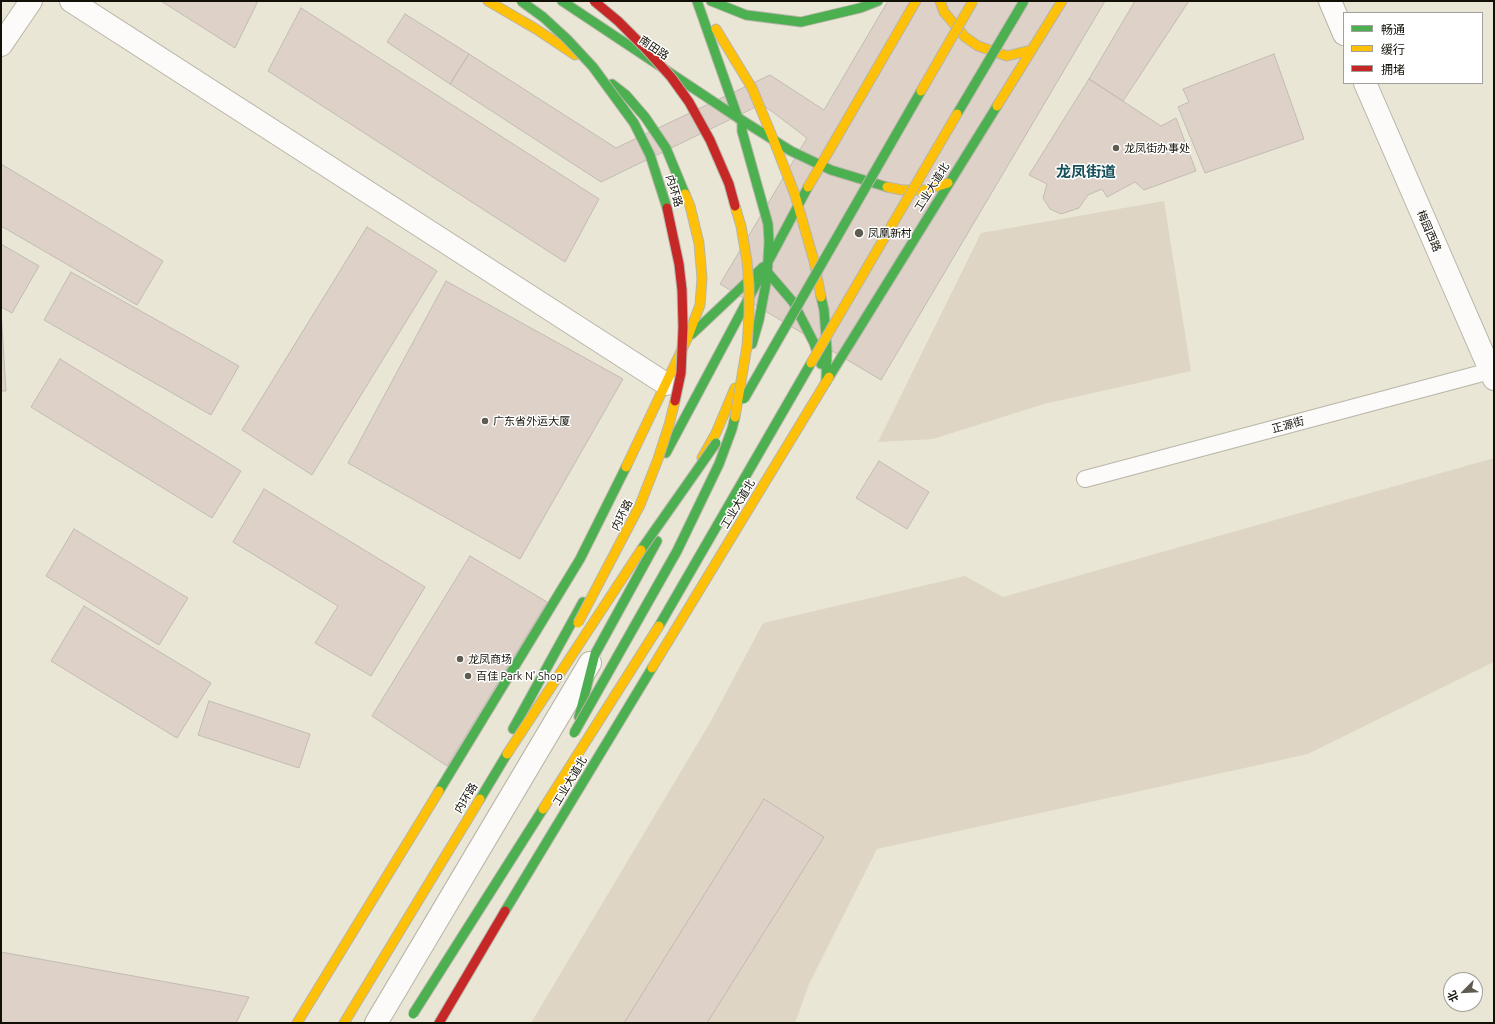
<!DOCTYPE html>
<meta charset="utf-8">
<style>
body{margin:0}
#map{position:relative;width:1495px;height:1024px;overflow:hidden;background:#e9e6d6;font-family:Ubuntu,"Noto Sans SC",sans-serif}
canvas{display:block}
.frame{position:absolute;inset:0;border:2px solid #131107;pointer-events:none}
.legend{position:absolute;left:1343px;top:12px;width:140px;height:72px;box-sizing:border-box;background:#fff;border:1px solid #a1a09c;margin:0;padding:5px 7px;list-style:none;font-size:12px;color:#131107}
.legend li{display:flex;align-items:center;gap:8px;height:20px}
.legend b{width:20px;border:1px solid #a1a09c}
.north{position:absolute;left:1443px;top:972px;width:40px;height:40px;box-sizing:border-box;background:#fff;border:1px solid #a1a09c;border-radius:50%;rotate:246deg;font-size:11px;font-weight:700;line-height:16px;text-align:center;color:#131107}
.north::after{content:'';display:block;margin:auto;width:14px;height:18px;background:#5e5c4f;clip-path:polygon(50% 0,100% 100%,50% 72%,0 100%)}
</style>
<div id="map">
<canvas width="1495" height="1024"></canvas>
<div class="frame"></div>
<ul class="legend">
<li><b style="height:5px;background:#4caf50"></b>畅通</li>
<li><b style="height:5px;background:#ffc107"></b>缓行</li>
<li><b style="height:5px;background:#c62828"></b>拥堵</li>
</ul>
<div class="north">北</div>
</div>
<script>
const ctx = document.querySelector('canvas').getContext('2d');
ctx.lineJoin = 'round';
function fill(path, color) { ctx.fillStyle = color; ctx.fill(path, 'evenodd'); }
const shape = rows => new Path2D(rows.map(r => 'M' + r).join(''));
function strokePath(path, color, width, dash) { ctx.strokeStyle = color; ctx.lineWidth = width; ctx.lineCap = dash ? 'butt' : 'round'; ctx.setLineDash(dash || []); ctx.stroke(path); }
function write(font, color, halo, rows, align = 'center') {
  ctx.font = font + ' Ubuntu,"Noto Sans SC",sans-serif'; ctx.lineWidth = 3; ctx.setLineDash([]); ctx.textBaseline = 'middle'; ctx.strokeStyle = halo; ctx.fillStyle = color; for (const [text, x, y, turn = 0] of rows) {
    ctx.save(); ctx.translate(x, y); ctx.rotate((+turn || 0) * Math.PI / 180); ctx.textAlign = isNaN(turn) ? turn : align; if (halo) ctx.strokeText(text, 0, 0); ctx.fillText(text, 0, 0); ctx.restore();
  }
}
fill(shape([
 [1164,201,1191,371,1044,404,933,439,878,442,981,233],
 [1494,458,1494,662,1308,754,877,849,809,984,795,1023,531,1023,711,721,763,623,965,576,1003,597]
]), '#ded5c4');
const building = shape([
 [161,1,258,1,235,48,161,1],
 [888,1,1105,1,881,380,720,284,807,138,762,104,601,182,450,84,469,54,616,148,770,75,824,110,888,1],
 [1135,1,1189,1,1123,101,1089,79,1135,1],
 [301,8,599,199,565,262,268,71,301,8],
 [405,14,469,54,450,84,387,42,405,14],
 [1274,54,1304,139,1205,173,1178,107,1189,102,1183,89,1274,54],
 [1089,79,1161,126,1176,118,1196,171,1144,190,1135,182,1107,197,1102,189,1088,195,1079,208,1061,214,1050,209,1043,198,1047,184,1029,175,1089,79],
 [1,164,163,261,137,305,1,226,1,164],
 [367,227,437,271,312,475,242,430,367,227],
 [1,244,39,266,12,313,1,307,1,244],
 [71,272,239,366,211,415,44,320,71,272],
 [446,281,623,379,520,559,348,463,446,281],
 [1,310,6,391,1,391,1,310],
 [60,359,241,471,212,518,31,407,60,359],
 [879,461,929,492,907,529,856,498,879,461],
 [264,489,425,587,371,676,315,643,338,606,233,542,264,489],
 [74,529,188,598,159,645,46,576,74,529],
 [470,556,547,602,447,766,372,716,470,556],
 [84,606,211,683,177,738,51,661,84,606],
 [209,701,310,734,299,768,198,735,209,701],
 [764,799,824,837,707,1023,624,1023,764,799],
 [1,952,249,997,236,1023,1,1023,1,952]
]);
fill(building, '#ddd1c8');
strokePath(building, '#c2bbb3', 1);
const lane = shape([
 [1085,479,1490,371]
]);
const street = shape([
 [71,1,666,384],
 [1330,1,1344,34],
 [1,45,31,1],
 [1365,83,1494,379],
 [376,1023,590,663]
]);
const fast = shape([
 [562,1,732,114,791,151,831,170,887,187],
 [697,1,738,118,742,121,742,131,768,224,769,242,767,278,759,320,752,344],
 [711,1,746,15,801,22,860,8,878,1],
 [612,84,626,95,645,117,666,148,685,194],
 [821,297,824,310,827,350,826,382],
 [692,334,763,267,793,302,814,343,821,364],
 [829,377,997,106],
 [666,453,808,187],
 [579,717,595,654,657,541],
 [513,729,583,602],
 [439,791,580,559,626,467],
 [480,799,507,754],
 [505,911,652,668]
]);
const slow = shape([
 [488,1,536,29,575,55],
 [940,1,944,12,965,37,978,46,1007,56,1031,50],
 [716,29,752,88,774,141,795,195,814,261,821,297],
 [997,106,1062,1],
 [808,187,916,1],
 [887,187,902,190,925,190,948,183],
 [702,458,716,433,735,388],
 [626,467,687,339,700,305,702,278,699,243,690,206,685,194],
 [652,668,829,377],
 [297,1023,439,791],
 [344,1023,480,799]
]);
const jam = shape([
 [439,1023,505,911]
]);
strokePath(lane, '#b8b5a8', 18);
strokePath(street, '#b8b5a8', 24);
strokePath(fast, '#b8b5a8', 11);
strokePath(slow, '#b8b5a8', 11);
strokePath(jam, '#b8b5a8', 11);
strokePath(lane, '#fcfbf9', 16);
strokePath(street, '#fcfbf9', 22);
strokePath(fast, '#4caf50', 9);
strokePath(slow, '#ffc107', 9);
strokePath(jam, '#c62828', 9);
const fastBridge = shape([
 [521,1,543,17,567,39,593,67,634,123,650,155,667,208],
 [957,114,1024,1],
 [744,399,921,91],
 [641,550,716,443],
 [659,626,811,363],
 [574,733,677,551,719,464,732,429,735,417],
 [413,1014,543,809]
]);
const slowBridge = shape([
 [921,91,973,1],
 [811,363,957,114],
 [735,417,747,346,749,315,749,286,747,261,741,226,735,206],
 [578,623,640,505,658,459,669,425,675,401],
 [507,754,641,550],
 [543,809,659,626]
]);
const jamBridge = shape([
 [594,1,618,21,645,48,671,77,689,102,710,140,729,184,735,206],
 [667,208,679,264,682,290,683,327,681,373,675,401]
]);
strokePath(fastBridge, '#b8b5a8', 11, []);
strokePath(slowBridge, '#b8b5a8', 11, []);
strokePath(jamBridge, '#b8b5a8', 11, []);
strokePath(fastBridge, '#4caf50', 9);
strokePath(slowBridge, '#ffc107', 9);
strokePath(jamBridge, '#c62828', 9);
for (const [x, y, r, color] of [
 [1116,148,4,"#5e5c4f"],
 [859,233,5,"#5e5c4f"],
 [485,421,4,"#5e5c4f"],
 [460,659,4,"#5e5c4f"],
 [468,676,4,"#5e5c4f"]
]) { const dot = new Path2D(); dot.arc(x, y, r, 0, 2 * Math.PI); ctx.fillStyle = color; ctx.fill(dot); strokePath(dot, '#fff', 1.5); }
write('11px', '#131107', '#fff', [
 ["南田路",654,48,34],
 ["工业大道北",932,187,-58],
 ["内环路",674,191,73],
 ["梅园西路",1429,231,67],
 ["正源街",1288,425,-15],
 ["工业大道北",738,504,-59],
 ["内环路",622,515,-64],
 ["工业大道北",570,781,-59],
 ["内环路",466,798,-59]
]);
write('11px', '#131107', '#fff', [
 ["龙凤街办事处",1124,148],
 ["凤凰新村",868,233],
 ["广东省外运大厦",493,421],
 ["龙凤商场",468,659],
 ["百佳 Park N' Shop",476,676]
], 'left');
write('bold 15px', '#154f59', '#fff', [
 ["龙凤街道",1086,172]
]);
</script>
